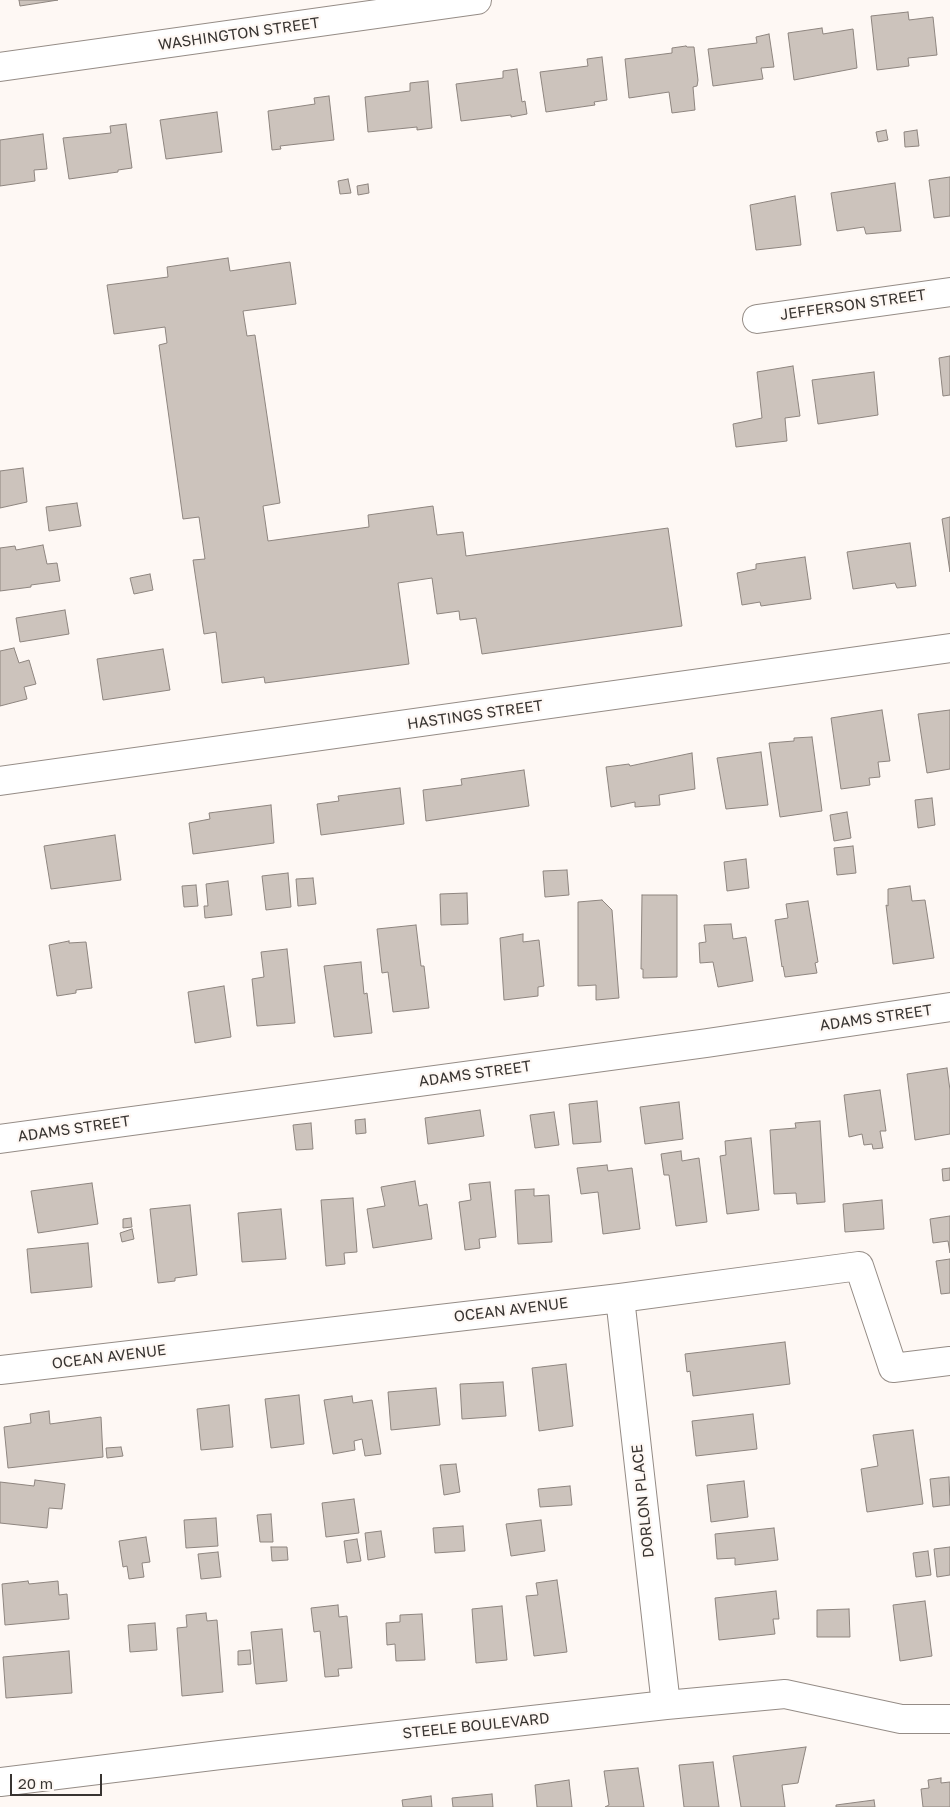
<!DOCTYPE html>
<style>
body{margin:0}
#map{position:relative;width:950px;height:1807px;overflow:hidden;background:#fef8f4;font-family:"Golos Text",sans-serif}
canvas{display:block}
.scale{position:absolute;left:10px;top:1774px;width:92px;height:22px;box-sizing:border-box;border:2px solid #383431;border-top:0;padding-left:6px;font-size:15px;line-height:18px;white-space:nowrap;color:#383431;-webkit-text-stroke:4px #fef8f4;paint-order:stroke}
</style>
<div id="map">
<canvas width="950" height="1807"></canvas>
<div class="scale">20 m</div>
</div>
<script>
const ctx = document.querySelector('canvas').getContext('2d');
ctx.lineJoin = 'round';
function fill(path, color) { ctx.fillStyle = color; ctx.fill(path, 'evenodd'); }
const shape = rows => new Path2D(rows.map(r => 'M' + r).join(''));
function strokePath(path, color, width, dash) { ctx.strokeStyle = color; ctx.lineWidth = width; ctx.lineCap = dash ? 'butt' : 'round'; ctx.setLineDash(dash || []); ctx.stroke(path); }
function write(font, color, halo, rows, align = 'center') {
  ctx.font = font + ' "Golos Text",sans-serif'; ctx.lineWidth = 4.5; ctx.setLineDash([]); ctx.textBaseline = 'middle'; ctx.strokeStyle = halo; ctx.fillStyle = color; for (const [text, x, y, turn = 0] of rows) {
    ctx.save(); ctx.translate(x, y); ctx.rotate((+turn || 0) * Math.PI / 180); ctx.textAlign = isNaN(turn) ? turn : align; if (halo) ctx.strokeText(text, 0, 0); ctx.fillText(text, 0, 0); ctx.restore();
  }
}
const building = shape([
 [19,0,58,0,20,6,19,0],
 [908,12,909,20,933,17,937,55,908,58,909,66,877,70,871,16,908,12],
 [822,28,823,34,853,29,857,68,794,80,788,33,822,28],
 [769,34,774,67,761,68,763,79,713,86,708,49,757,43,756,37,769,34],
 [686,46,687,47,694,47,698,80,697,86,693,87,695,110,672,113,669,92,629,98,625,59,672,53,672,48,686,46],
 [602,57,607,100,594,102,595,105,546,112,540,72,588,66,587,59,602,57],
 [517,69,522,102,525,101,527,114,511,117,511,115,461,121,456,84,503,78,503,71,517,69],
 [428,81,432,128,417,130,417,127,368,132,365,97,410,91,410,83,428,81],
 [329,96,334,140,280,146,281,149,272,150,268,111,315,104,314,98,329,96],
 [217,112,222,152,166,159,160,120,217,112],
 [126,124,132,168,118,170,118,172,69,179,63,138,111,133,110,126,126,124],
 [886,130,888,140,878,142,876,132,886,130],
 [917,130,919,146,905,147,904,132,917,130],
 [43,134,47,169,34,170,35,181,0,186,0,140,43,134],
 [950,177,950,216,934,218,929,180,950,177],
 [348,179,351,193,340,194,338,181,348,179],
 [895,183,901,231,866,234,864,227,837,231,831,193,895,183],
 [368,184,369,193,358,195,357,186,368,184],
 [795,196,801,245,756,250,750,205,795,196],
 [228,258,230,271,290,262,296,304,243,311,247,336,255,335,280,503,263,506,268,541,369,527,368,515,433,506,437,535,463,532,466,556,668,528,682,626,482,654,476,618,460,620,459,611,437,614,432,578,398,583,409,664,265,683,264,677,222,683,216,632,204,634,193,560,205,559,199,517,183,519,159,345,167,343,165,327,114,334,107,285,168,277,167,267,228,258],
 [950,356,950,395,943,396,939,358,950,356],
 [793,366,800,416,785,418,787,441,736,447,733,424,762,418,757,372,793,366],
 [874,372,878,415,818,424,812,380,874,372],
 [23,468,27,502,0,508,0,471,23,468],
 [77,503,81,526,49,531,46,507,77,503],
 [950,517,950,572,942,519,950,517],
 [910,543,916,586,897,588,895,583,853,589,847,552,910,543],
 [43,545,47,564,57,563,60,581,31,585,31,587,0,591,0,548,15,546,16,550,43,545],
 [805,557,811,599,761,606,760,602,742,605,737,573,756,569,756,564,805,557],
 [150,574,153,590,134,594,130,578,150,574],
 [65,610,69,634,20,642,16,618,65,610],
 [14,648,19,663,29,660,36,684,24,687,27,699,0,706,0,651,14,648],
 [163,649,170,690,103,700,97,659,163,649],
 [882,710,890,761,878,762,880,777,869,778,870,785,841,789,831,718,882,710],
 [950,710,950,769,927,773,918,714,950,710],
 [812,737,822,811,780,817,769,743,794,741,794,738,812,737],
 [761,752,768,805,726,809,717,758,761,752],
 [692,753,695,789,659,795,660,805,635,807,635,802,611,807,606,767,629,764,630,766,692,753],
 [524,770,529,806,426,821,423,790,462,785,461,779,524,770],
 [400,788,404,824,321,835,317,804,339,801,338,796,400,788],
 [932,798,935,825,918,828,915,800,932,798],
 [271,805,274,843,193,854,189,823,210,819,209,813,271,805],
 [847,812,851,838,834,841,830,815,847,812],
 [115,835,121,880,51,889,44,846,115,835],
 [853,846,856,873,837,875,834,848,853,846],
 [746,859,749,888,727,891,724,862,746,859],
 [567,870,569,895,545,897,543,871,567,870],
 [288,873,291,907,266,910,262,876,288,873],
 [313,878,316,904,298,906,296,879,313,878],
 [228,881,232,915,205,918,204,906,208,906,206,884,228,881],
 [196,885,198,906,184,907,182,886,196,885],
 [910,886,912,901,925,900,934,958,893,964,886,905,888,906,888,889,910,886],
 [467,893,468,924,441,925,440,894,467,893],
 [642,895,677,895,677,977,643,978,643,969,641,969,642,895],
 [602,900,612,910,619,998,596,1000,596,985,578,986,578,902,602,900],
 [808,901,818,962,815,963,817,973,785,977,783,966,782,967,775,920,788,918,786,904,808,901],
 [731,924,733,939,746,937,753,981,718,987,713,962,700,963,699,943,706,942,704,925,731,924],
 [416,925,421,966,424,966,429,1008,393,1012,388,972,382,973,377,929,416,925],
 [523,934,523,942,539,940,544,986,538,987,538,996,504,1000,500,938,523,934],
 [69,941,69,943,86,942,92,988,76,990,76,993,57,996,49,945,69,941],
 [287,949,295,1023,257,1026,252,979,264,977,261,952,287,949],
 [361,962,364,994,367,993,372,1033,334,1037,324,966,361,962],
 [224,986,231,1037,195,1043,188,992,224,986],
 [947,1068,950,1090,950,1134,915,1140,907,1074,947,1068],
 [880,1090,886,1131,880,1131,883,1148,873,1149,872,1144,864,1145,862,1134,849,1137,844,1095,880,1090],
 [597,1101,601,1142,573,1144,569,1104,597,1101],
 [679,1102,683,1139,645,1144,640,1107,679,1102],
 [480,1110,484,1136,428,1144,425,1118,480,1110],
 [554,1112,559,1145,535,1148,530,1115,554,1112],
 [365,1119,366,1133,356,1134,355,1120,365,1119],
 [820,1121,825,1202,797,1204,796,1193,774,1194,770,1130,796,1128,795,1123,820,1121],
 [311,1123,313,1149,296,1150,293,1125,311,1123],
 [751,1138,759,1210,727,1214,720,1156,726,1155,725,1141,751,1138],
 [681,1151,682,1161,699,1158,707,1222,676,1226,669,1175,664,1175,661,1154,681,1151],
 [607,1165,608,1171,632,1168,640,1229,603,1234,598,1192,581,1194,577,1168,607,1165],
 [950,1168,950,1180,943,1181,942,1169,950,1168],
 [415,1181,419,1206,427,1204,432,1239,373,1248,367,1209,385,1206,381,1187,415,1181],
 [490,1182,496,1237,479,1239,480,1248,465,1250,459,1202,471,1200,469,1184,490,1182],
 [92,1183,98,1224,38,1233,31,1191,92,1183],
 [534,1189,534,1196,549,1195,552,1242,518,1244,515,1190,534,1189],
 [353,1198,357,1252,344,1253,345,1264,326,1266,321,1200,353,1198],
 [882,1200,884,1229,845,1232,843,1204,882,1200],
 [190,1205,197,1275,175,1278,175,1281,158,1283,150,1209,190,1205],
 [281,1209,286,1259,242,1262,238,1213,281,1209],
 [950,1216,950,1253,948,1241,933,1243,930,1219,950,1216],
 [131,1218,132,1227,123,1228,123,1219,131,1218],
 [132,1229,134,1239,122,1242,120,1233,132,1229],
 [88,1243,92,1287,31,1293,27,1249,88,1243],
 [950,1259,950,1293,941,1294,936,1261,950,1259],
 [785,1342,790,1384,693,1396,690,1371,687,1372,685,1354,785,1342],
 [566,1364,573,1426,539,1431,532,1368,566,1364],
 [503,1382,506,1416,462,1419,460,1384,503,1382],
 [436,1388,440,1425,391,1430,388,1392,436,1388],
 [299,1395,304,1444,271,1448,265,1399,299,1395],
 [352,1396,353,1403,372,1400,381,1454,365,1456,362,1439,354,1441,355,1450,333,1454,324,1400,352,1396],
 [229,1405,233,1447,201,1450,197,1409,229,1405],
 [49,1411,50,1424,101,1417,103,1457,8,1468,4,1427,31,1423,30,1414,49,1411],
 [753,1414,757,1449,696,1456,692,1421,753,1414],
 [913,1430,923,1504,867,1512,861,1469,878,1466,873,1435,913,1430],
 [121,1447,123,1456,107,1458,106,1448,121,1447],
 [456,1464,460,1492,444,1495,440,1465,456,1464],
 [949,1477,950,1505,933,1507,930,1479,949,1477],
 [35,1480,65,1484,62,1509,49,1508,47,1528,0,1523,0,1482,34,1486,35,1480],
 [744,1481,748,1517,711,1522,707,1485,744,1481],
 [570,1486,572,1505,540,1507,538,1489,570,1486],
 [354,1499,359,1533,326,1537,322,1503,354,1499],
 [271,1514,273,1542,260,1542,257,1515,271,1514],
 [216,1518,218,1546,186,1548,184,1520,216,1518],
 [541,1520,545,1551,511,1556,506,1524,541,1520],
 [463,1526,465,1551,435,1553,433,1528,463,1526],
 [774,1528,778,1560,735,1565,735,1558,717,1559,715,1534,774,1528],
 [381,1531,385,1557,368,1560,365,1533,381,1531],
 [146,1537,150,1562,142,1563,144,1577,129,1579,127,1566,123,1567,119,1541,146,1537],
 [357,1539,361,1561,347,1563,344,1541,357,1539],
 [271,1547,287,1547,288,1560,272,1561,271,1547],
 [950,1547,950,1575,937,1577,934,1549,950,1547],
 [928,1551,931,1575,916,1577,913,1553,928,1551],
 [218,1552,221,1577,201,1579,198,1554,218,1552],
 [557,1580,567,1652,534,1656,526,1596,538,1595,536,1583,557,1580],
 [28,1581,29,1584,58,1581,59,1595,67,1594,69,1619,5,1625,2,1584,28,1581],
 [776,1591,779,1619,773,1619,775,1634,719,1640,715,1598,776,1591],
 [925,1601,932,1656,900,1661,893,1605,925,1601],
 [338,1605,339,1617,347,1616,352,1668,338,1669,339,1676,325,1677,320,1631,314,1632,311,1608,338,1605],
 [502,1606,507,1660,476,1663,472,1609,502,1606],
 [849,1609,850,1637,817,1637,817,1610,849,1609],
 [206,1613,207,1621,217,1620,223,1692,182,1696,177,1628,187,1627,186,1615,206,1613],
 [422,1614,425,1660,396,1661,395,1644,387,1645,386,1623,400,1622,400,1615,422,1614],
 [155,1623,157,1650,130,1652,128,1625,155,1623],
 [282,1629,287,1681,256,1684,251,1632,282,1629],
 [250,1650,251,1664,238,1665,238,1651,250,1650],
 [69,1651,72,1693,6,1698,3,1657,69,1651],
 [806,1747,798,1783,782,1785,785,1807,741,1807,733,1756,806,1747],
 [713,1762,719,1807,684,1807,679,1765,713,1762],
 [638,1768,644,1807,605,1807,609,1805,604,1771,638,1768],
 [941,1778,941,1783,950,1782,950,1807,923,1807,921,1789,929,1788,928,1780,941,1778],
 [569,1780,572,1807,537,1807,535,1785,569,1780],
 [492,1794,493,1807,453,1807,452,1798,492,1794],
 [431,1796,432,1807,403,1807,402,1800,431,1796],
 [874,1800,875,1807,836,1807,836,1805,874,1800]
]);
fill(building, '#ccc3bc');
strokePath(building, '#8e857f', 1);
const minor = shape([
 [0,67,477,0],
 [757,319,950,292],
 [0,781,950,648],
 [0,1139,707,1043,950,1007],
 [620,1298,666,1705],
 [0,1370,620,1298,859,1266,893,1368,950,1361],
 [0,1782,220,1755,666,1705,785,1694,901,1719,950,1719]
]);
strokePath(minor, '#958c86', 30);
strokePath(minor, '#fff', 28);
write('15px', '#383431', '#fef8f4', [
 ["WASHINGTON STREET",239,34,-8],
 ["JEFFERSON STREET",853,305,-8],
 ["HASTINGS STREET",475,715,-8],
 ["ADAMS STREET",876,1018,-8],
 ["ADAMS STREET",475,1074,-8],
 ["ADAMS STREET",74,1129,-8],
 ["OCEAN AVENUE",511,1310,-7],
 ["OCEAN AVENUE",109,1357,-7],
 ["DORLON PLACE",643,1501,-96],
 ["STEELE BOULEVARD",476,1726,-6]
]);
</script>
